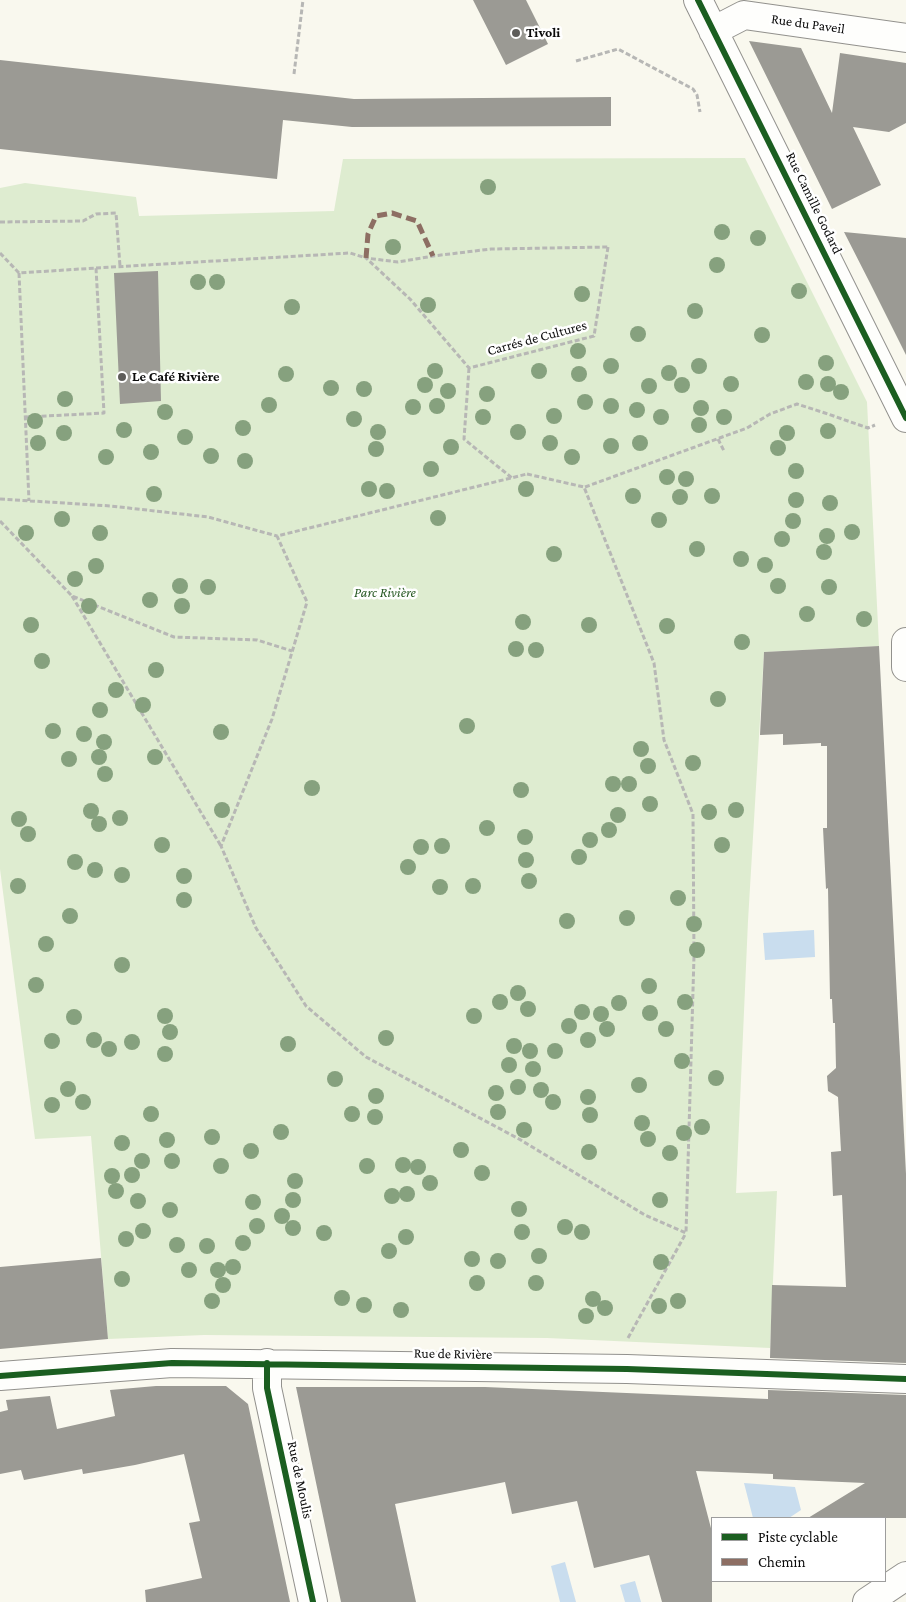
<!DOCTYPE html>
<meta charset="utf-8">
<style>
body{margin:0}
#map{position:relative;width:906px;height:1602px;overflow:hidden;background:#f9f8ee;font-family:"Crimson Pro",serif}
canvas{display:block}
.legend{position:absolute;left:711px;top:1517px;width:175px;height:65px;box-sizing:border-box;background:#fff;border:1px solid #9d9d9d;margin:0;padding:6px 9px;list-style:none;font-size:15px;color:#0a0a0a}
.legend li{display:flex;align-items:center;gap:10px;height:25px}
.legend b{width:25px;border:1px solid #9d9d9d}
</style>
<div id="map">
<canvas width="906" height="1602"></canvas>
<ul class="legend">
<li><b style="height:6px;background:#1b5e20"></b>Piste cyclable</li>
<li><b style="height:6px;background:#8d6e63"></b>Chemin</li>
</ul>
</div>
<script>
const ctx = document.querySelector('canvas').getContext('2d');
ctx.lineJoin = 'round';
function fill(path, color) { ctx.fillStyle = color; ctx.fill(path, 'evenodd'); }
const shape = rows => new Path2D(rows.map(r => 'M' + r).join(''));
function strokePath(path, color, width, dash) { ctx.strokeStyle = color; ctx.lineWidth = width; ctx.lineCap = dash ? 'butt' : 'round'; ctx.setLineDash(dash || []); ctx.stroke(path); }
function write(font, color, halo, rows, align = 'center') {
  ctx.font = font + ' "Crimson Pro",serif'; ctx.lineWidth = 5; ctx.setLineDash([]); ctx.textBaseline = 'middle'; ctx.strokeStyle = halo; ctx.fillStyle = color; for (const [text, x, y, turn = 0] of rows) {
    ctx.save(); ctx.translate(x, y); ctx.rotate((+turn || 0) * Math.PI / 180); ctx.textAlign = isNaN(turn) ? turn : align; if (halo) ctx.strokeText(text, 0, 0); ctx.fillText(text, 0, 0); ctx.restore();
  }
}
fill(shape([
 [745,158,867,402,879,646,764,652,748,921,736,1193,777,1191,770,1348,547,1338,204,1335,108,1339,91,1136,35,1139,0,869,0,188,25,183,136,197,139,216,334,211,343,159]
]), '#deecd0');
fill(shape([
 [814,930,815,957,765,960,763,933],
 [744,1483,795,1487,801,1510,789,1518,753,1518],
 [565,1562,576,1602,560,1602,551,1566],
 [635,1581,641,1602,625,1602,620,1585]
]), '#c9ddee');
fill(shape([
 [473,0,526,0,548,44,506,65],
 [749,41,801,48,832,113,840,53,906,63,906,123,889,132,853,127,881,185,832,209],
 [0,60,354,99,611,97,611,126,352,127,283,120,277,179,0,149],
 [844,232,906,238,906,355,870,283],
 [158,271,161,401,120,404,114,273],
 [879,646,906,1174,906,1363,770,1358,772,1285,846,1287,842,1195,833,1196,831,1152,841,1151,838,1097,828,1091,827,1076,836,1068,835,1023,833,1023,832,999,830,999,828,888,826,889,823,828,827,828,827,746,821,746,821,743,783,745,783,734,760,735,764,652],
 [101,1258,108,1339,0,1349,0,1267],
 [156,1386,226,1386,248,1404,290,1602,146,1602,145,1590,202,1578,189,1523,200,1521,184,1454,135,1465,83,1474,82,1469,24,1480,21,1470,0,1474,0,1412,8,1410,6,1400,50,1396,57,1429,115,1416,110,1390],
 [296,1387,485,1387,768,1399,768,1390,906,1395,906,1518,808,1518,865,1483,773,1479,773,1474,696,1471,712,1532,712,1602,662,1602,649,1555,594,1568,577,1501,512,1514,505,1482,395,1504,416,1602,341,1602]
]), '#9b9a94');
const minor = shape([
 [698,0,906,418],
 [713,31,744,15,906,38],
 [906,642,906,667],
 [267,1363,267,1388,313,1602],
 [0,1376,172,1363,627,1369,906,1379],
 [867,1602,906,1576]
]);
strokePath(minor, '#92918d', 30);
strokePath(shape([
 [576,61,618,49,693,89,697,95,700,112],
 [294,74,303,0],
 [0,222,83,221,96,214,116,213,120,266],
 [608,247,594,336,469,368,410,299,366,258,398,262,433,256,491,249,608,247],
 [0,253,19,273,96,268,104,413,26,417],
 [96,268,350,253,366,258],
 [19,273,29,501],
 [469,368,464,439,512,478],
 [718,439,724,451],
 [527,474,584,487,654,663,664,740,693,814,694,956,686,1233,645,1215,519,1139,366,1057,306,1006,256,928,221,846,272,719,307,602,277,536,527,474],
 [585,487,747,428,770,414,797,404,825,413,868,428,875,425],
 [0,499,111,506,208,517,277,536],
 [0,521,72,596,174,637,257,640,292,651],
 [72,596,221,846],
 [628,1338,686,1233]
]), '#b7b7b5', 3, [5, 2.5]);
strokePath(minor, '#fefefc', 28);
strokePath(shape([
 [366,258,368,234,376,216,392,213,417,221,433,256]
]), '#8d6e63', 5, [10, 5]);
strokePath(shape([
 [698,0,906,418],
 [267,1363,267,1388,313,1602],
 [0,1376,172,1363,627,1369,906,1379]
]), '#1b5e20', 6);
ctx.fillStyle = '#86a17e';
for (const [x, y] of [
 [488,187],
 [722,232],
 [758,238],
 [393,247],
 [717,265],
 [198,282],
 [217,282],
 [799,291],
 [582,294],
 [428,305],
 [292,307],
 [695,311],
 [638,334],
 [762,335],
 [578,351],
 [826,363],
 [611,366],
 [699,366],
 [435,371],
 [539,371],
 [669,373],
 [286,374],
 [579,374],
 [806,382],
 [731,384],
 [828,384],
 [425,385],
 [682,385],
 [649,386],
 [331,388],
 [364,389],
 [448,391],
 [841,392],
 [487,394],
 [65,399],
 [585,402],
 [269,405],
 [437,406],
 [611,406],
 [413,407],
 [701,408],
 [637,410],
 [165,412],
 [554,416],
 [483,417],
 [661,417],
 [724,417],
 [354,419],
 [35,421],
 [699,425],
 [243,428],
 [124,430],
 [828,431],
 [378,432],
 [518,432],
 [64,433],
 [787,433],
 [185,437],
 [38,443],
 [550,443],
 [640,443],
 [611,446],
 [451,447],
 [778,448],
 [376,449],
 [151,452],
 [211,456],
 [106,457],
 [572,457],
 [245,461],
 [431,469],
 [796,471],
 [667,477],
 [686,479],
 [369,489],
 [526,489],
 [387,491],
 [154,494],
 [633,496],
 [712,496],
 [680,497],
 [796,500],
 [830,503],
 [438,518],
 [62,519],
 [659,520],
 [793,521],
 [852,532],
 [26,533],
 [100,533],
 [827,536],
 [782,539],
 [697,549],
 [824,552],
 [554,554],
 [741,559],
 [765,565],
 [96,566],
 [75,579],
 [180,586],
 [778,586],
 [208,587],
 [829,587],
 [150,600],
 [89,606],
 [182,606],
 [807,614],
 [864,619],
 [523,622],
 [31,625],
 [589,625],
 [667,626],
 [742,642],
 [516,649],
 [536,650],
 [42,661],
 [156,670],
 [116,690],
 [718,699],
 [143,705],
 [100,710],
 [467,726],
 [53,731],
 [221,732],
 [84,734],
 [104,742],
 [641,749],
 [99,757],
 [155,757],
 [69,759],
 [693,763],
 [648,766],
 [105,774],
 [613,784],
 [629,784],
 [312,788],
 [521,790],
 [650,804],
 [222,810],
 [736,810],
 [91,811],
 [709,812],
 [618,815],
 [120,818],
 [19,819],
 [99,824],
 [487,828],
 [609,830],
 [28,834],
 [525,837],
 [590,840],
 [162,845],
 [722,845],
 [442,846],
 [421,847],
 [579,857],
 [526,860],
 [75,862],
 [408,867],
 [95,870],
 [122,875],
 [184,876],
 [529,881],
 [18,886],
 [473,886],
 [440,887],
 [678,898],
 [184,900],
 [70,916],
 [627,918],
 [567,921],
 [694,924],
 [46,944],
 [697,950],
 [122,965],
 [36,985],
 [649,986],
 [518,993],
 [500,1002],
 [685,1002],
 [619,1003],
 [528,1009],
 [582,1012],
 [650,1013],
 [601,1014],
 [165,1016],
 [474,1016],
 [74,1017],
 [569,1026],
 [607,1029],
 [666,1029],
 [170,1032],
 [386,1038],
 [94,1040],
 [588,1040],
 [52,1041],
 [132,1042],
 [288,1044],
 [514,1046],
 [109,1049],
 [530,1051],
 [555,1051],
 [165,1054],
 [682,1061],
 [509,1065],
 [533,1069],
 [716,1078],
 [335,1079],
 [639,1085],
 [518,1087],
 [68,1089],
 [541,1090],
 [496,1093],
 [376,1096],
 [588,1097],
 [83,1102],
 [553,1102],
 [52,1105],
 [498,1112],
 [151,1114],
 [352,1114],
 [590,1115],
 [375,1117],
 [642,1123],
 [702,1127],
 [524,1130],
 [281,1132],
 [684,1133],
 [212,1137],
 [648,1139],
 [167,1140],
 [122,1143],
 [461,1150],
 [251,1151],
 [589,1152],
 [670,1153],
 [142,1161],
 [172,1161],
 [403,1165],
 [221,1166],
 [367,1166],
 [418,1167],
 [482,1173],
 [132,1175],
 [112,1176],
 [295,1181],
 [430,1183],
 [116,1191],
 [407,1194],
 [392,1196],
 [293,1200],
 [660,1200],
 [138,1201],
 [253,1202],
 [519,1209],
 [170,1210],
 [282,1216],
 [257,1226],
 [565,1227],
 [293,1228],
 [143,1231],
 [522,1232],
 [582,1232],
 [324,1233],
 [406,1237],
 [126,1239],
 [243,1243],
 [177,1245],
 [207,1246],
 [389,1251],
 [539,1256],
 [472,1259],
 [498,1261],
 [661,1262],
 [233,1267],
 [189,1270],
 [218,1270],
 [122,1279],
 [477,1283],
 [536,1283],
 [223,1285],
 [342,1298],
 [593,1299],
 [212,1301],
 [678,1301],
 [364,1305],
 [659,1306],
 [605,1308],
 [401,1310],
 [586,1316]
]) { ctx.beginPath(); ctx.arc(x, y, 8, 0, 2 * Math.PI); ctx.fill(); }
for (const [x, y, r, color] of [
 [516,33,5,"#5e5d5a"],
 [122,377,5,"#5e5d5a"]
]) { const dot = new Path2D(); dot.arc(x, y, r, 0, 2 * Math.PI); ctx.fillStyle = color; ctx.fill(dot); strokePath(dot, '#fff', 2); }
write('14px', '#0a0a0a', '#fff', [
 ["Rue du Paveil",808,24,8],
 ["Rue Camille Godard",814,203,64],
 ["Carrés de Cultures",537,338,-15],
 ["Rue de Rivière",453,1354,1],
 ["Rue de Moulis",300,1480,78]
]);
write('bold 14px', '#0a0a0a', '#fff', [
 ["Tivoli",526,33],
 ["Le Café Rivière",132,377]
], 'left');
write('italic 14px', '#275923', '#fff', [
 ["Parc Rivière",385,593]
]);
</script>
